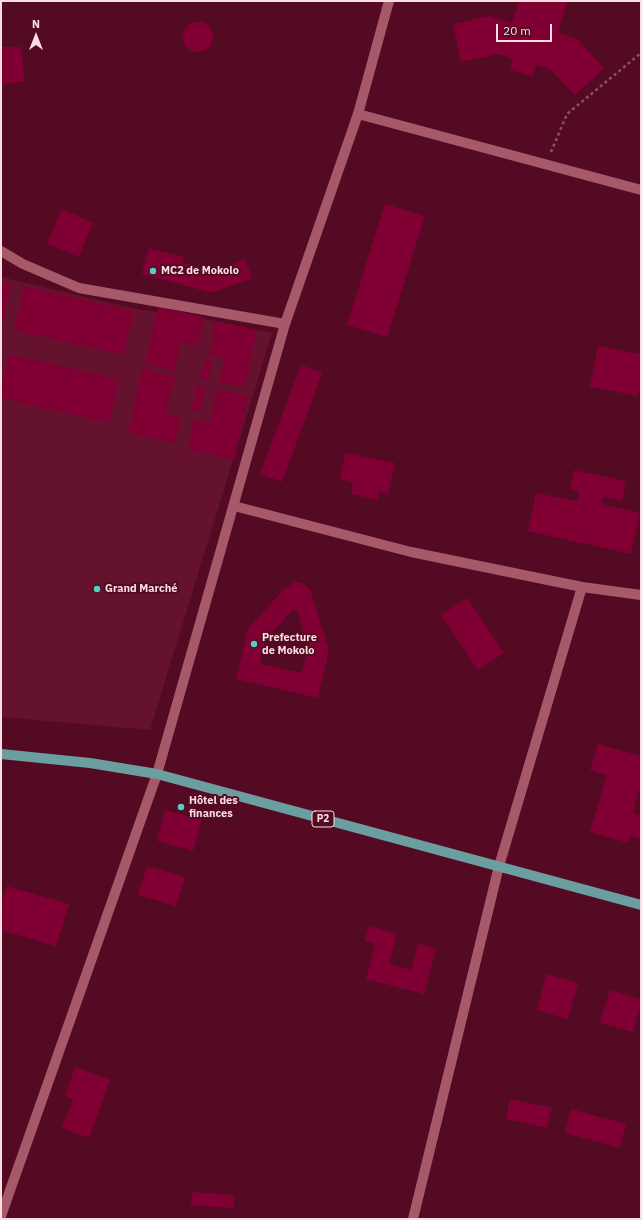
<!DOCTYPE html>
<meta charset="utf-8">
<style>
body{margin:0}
#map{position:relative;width:642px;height:1220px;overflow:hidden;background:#540a22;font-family:"IBM Plex Sans",sans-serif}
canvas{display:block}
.frame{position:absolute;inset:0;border:2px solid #fadee2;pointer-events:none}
.north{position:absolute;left:16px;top:16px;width:40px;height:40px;-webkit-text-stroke:3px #540a22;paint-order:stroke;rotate:0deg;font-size:11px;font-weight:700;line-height:16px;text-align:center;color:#fadee2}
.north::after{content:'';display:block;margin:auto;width:14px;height:18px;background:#fadee2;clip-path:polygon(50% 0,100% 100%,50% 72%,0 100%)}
.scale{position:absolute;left:496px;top:24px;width:56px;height:18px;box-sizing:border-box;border:2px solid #fadee2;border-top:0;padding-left:5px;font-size:12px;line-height:14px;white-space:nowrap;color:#fadee2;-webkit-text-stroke:3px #540a22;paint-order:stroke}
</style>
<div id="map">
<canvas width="642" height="1220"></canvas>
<div class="frame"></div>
<div class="north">N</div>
<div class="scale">20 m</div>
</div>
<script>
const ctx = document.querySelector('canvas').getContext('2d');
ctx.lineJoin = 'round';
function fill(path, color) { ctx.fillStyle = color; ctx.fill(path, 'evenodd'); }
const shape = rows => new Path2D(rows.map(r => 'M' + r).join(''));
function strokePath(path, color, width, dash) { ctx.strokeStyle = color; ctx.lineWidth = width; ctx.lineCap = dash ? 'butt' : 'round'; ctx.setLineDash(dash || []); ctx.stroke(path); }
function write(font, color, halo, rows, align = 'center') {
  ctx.font = font + ' "IBM Plex Sans",sans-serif'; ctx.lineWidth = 4; ctx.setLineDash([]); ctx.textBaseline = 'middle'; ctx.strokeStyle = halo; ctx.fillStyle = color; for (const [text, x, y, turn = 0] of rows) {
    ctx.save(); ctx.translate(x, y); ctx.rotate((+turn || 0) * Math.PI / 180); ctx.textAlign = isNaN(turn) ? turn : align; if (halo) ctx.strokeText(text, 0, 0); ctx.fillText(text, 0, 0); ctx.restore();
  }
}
fill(shape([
 [1,277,136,309,216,321,272,333,150,730,1,717]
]), '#64122d');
fill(shape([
 [519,1,567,1,558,33,577,39,604,68,575,95,550,69,536,65,533,76,510,70,513,59,498,54,461,62,453,24,489,16,512,23],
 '183 37a15 15 0 1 1 30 0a15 15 0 1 1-30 0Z',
 [1,47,21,47,25,81,1,85],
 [385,204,425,216,387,337,347,325],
 [62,209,93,223,79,257,47,243],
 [149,248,184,257,182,262,211,272,245,259,252,278,212,293,142,274],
 [1,282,11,284,2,323,1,323],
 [24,286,134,311,124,355,14,330],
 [158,307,204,317,198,346,181,342,175,371,145,364],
 [216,321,257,330,245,387,219,382,225,358,209,355],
 [598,346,641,354,641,382,638,396,590,387],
 [9,354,119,379,109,423,1,398,1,388],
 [205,359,213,361,208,381,200,379],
 [301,365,322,373,282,482,260,474],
 [142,368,175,376,166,414,181,417,175,443,128,433],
 [197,385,205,387,200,412,192,410],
 [217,389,248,396,234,460,188,450,194,420,210,423],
 [345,453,395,463,388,494,379,492,378,500,351,494,353,482,340,479],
 [574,470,626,481,622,501,603,497,602,504,640,513,631,554,528,531,536,493,577,501,579,491,570,489],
 [295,582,302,583,310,589,329,650,318,698,236,679,248,629,284,589],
 [292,610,298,611,308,649,302,673,260,664,266,640],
 [467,598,504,653,478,670,441,615],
 [598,744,641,756,641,784,633,813,641,815,641,839,630,836,628,843,590,832,607,775,590,770],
 [165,810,202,820,193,851,157,841],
 [147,866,185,877,176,906,138,895],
 [7,886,69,904,56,946,1,930,1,905],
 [369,926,397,934,389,964,411,970,418,944,436,949,424,994,366,979,375,944,365,941],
 [546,974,578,983,568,1019,537,1010],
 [610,990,641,999,641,1003,633,1032,600,1023],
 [75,1067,110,1080,89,1138,62,1128,73,1099,65,1096],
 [510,1099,552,1108,547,1128,506,1119],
 [571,1109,626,1124,620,1148,565,1133],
 [192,1192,234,1195,234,1208,191,1205]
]), '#800034');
strokePath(shape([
 [551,152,567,114,641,53]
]), '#8c5263', 2.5, [3, 3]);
strokePath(shape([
 [358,114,641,190],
 [1,251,23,264,79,288,285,324],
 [234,506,411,552,582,587,641,595],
 [1,1216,157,774],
 [413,1219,499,866,582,587]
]), '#a85969', 10);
strokePath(shape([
 [157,774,285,324,358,114,389,1]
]), '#a85969', 10);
strokePath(shape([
 [1,754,90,763,157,774,641,905]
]), '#6b9e9e', 10);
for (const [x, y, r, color] of [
 [153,271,4,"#56cec4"],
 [97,589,4,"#56cec4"],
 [254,644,4,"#56cec4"],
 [181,807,4,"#56cec4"]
]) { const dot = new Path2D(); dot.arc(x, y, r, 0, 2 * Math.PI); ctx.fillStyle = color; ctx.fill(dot); strokePath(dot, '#540a22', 1.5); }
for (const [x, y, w] of [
 [323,819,22]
]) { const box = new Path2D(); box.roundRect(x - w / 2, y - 8, w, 16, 3); ctx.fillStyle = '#540a22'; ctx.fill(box); strokePath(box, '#fadee2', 1); }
write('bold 10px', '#fadee2', null, [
 ["P2",323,819]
]);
write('bold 11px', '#fadee2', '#540a22', [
 ["MC2 de Mokolo",161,271],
 ["Grand Marché",105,589],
 ["Prefecture",262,638],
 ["de Mokolo",262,651],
 ["Hôtel des",189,801],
 ["finances",189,814]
], 'left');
</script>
